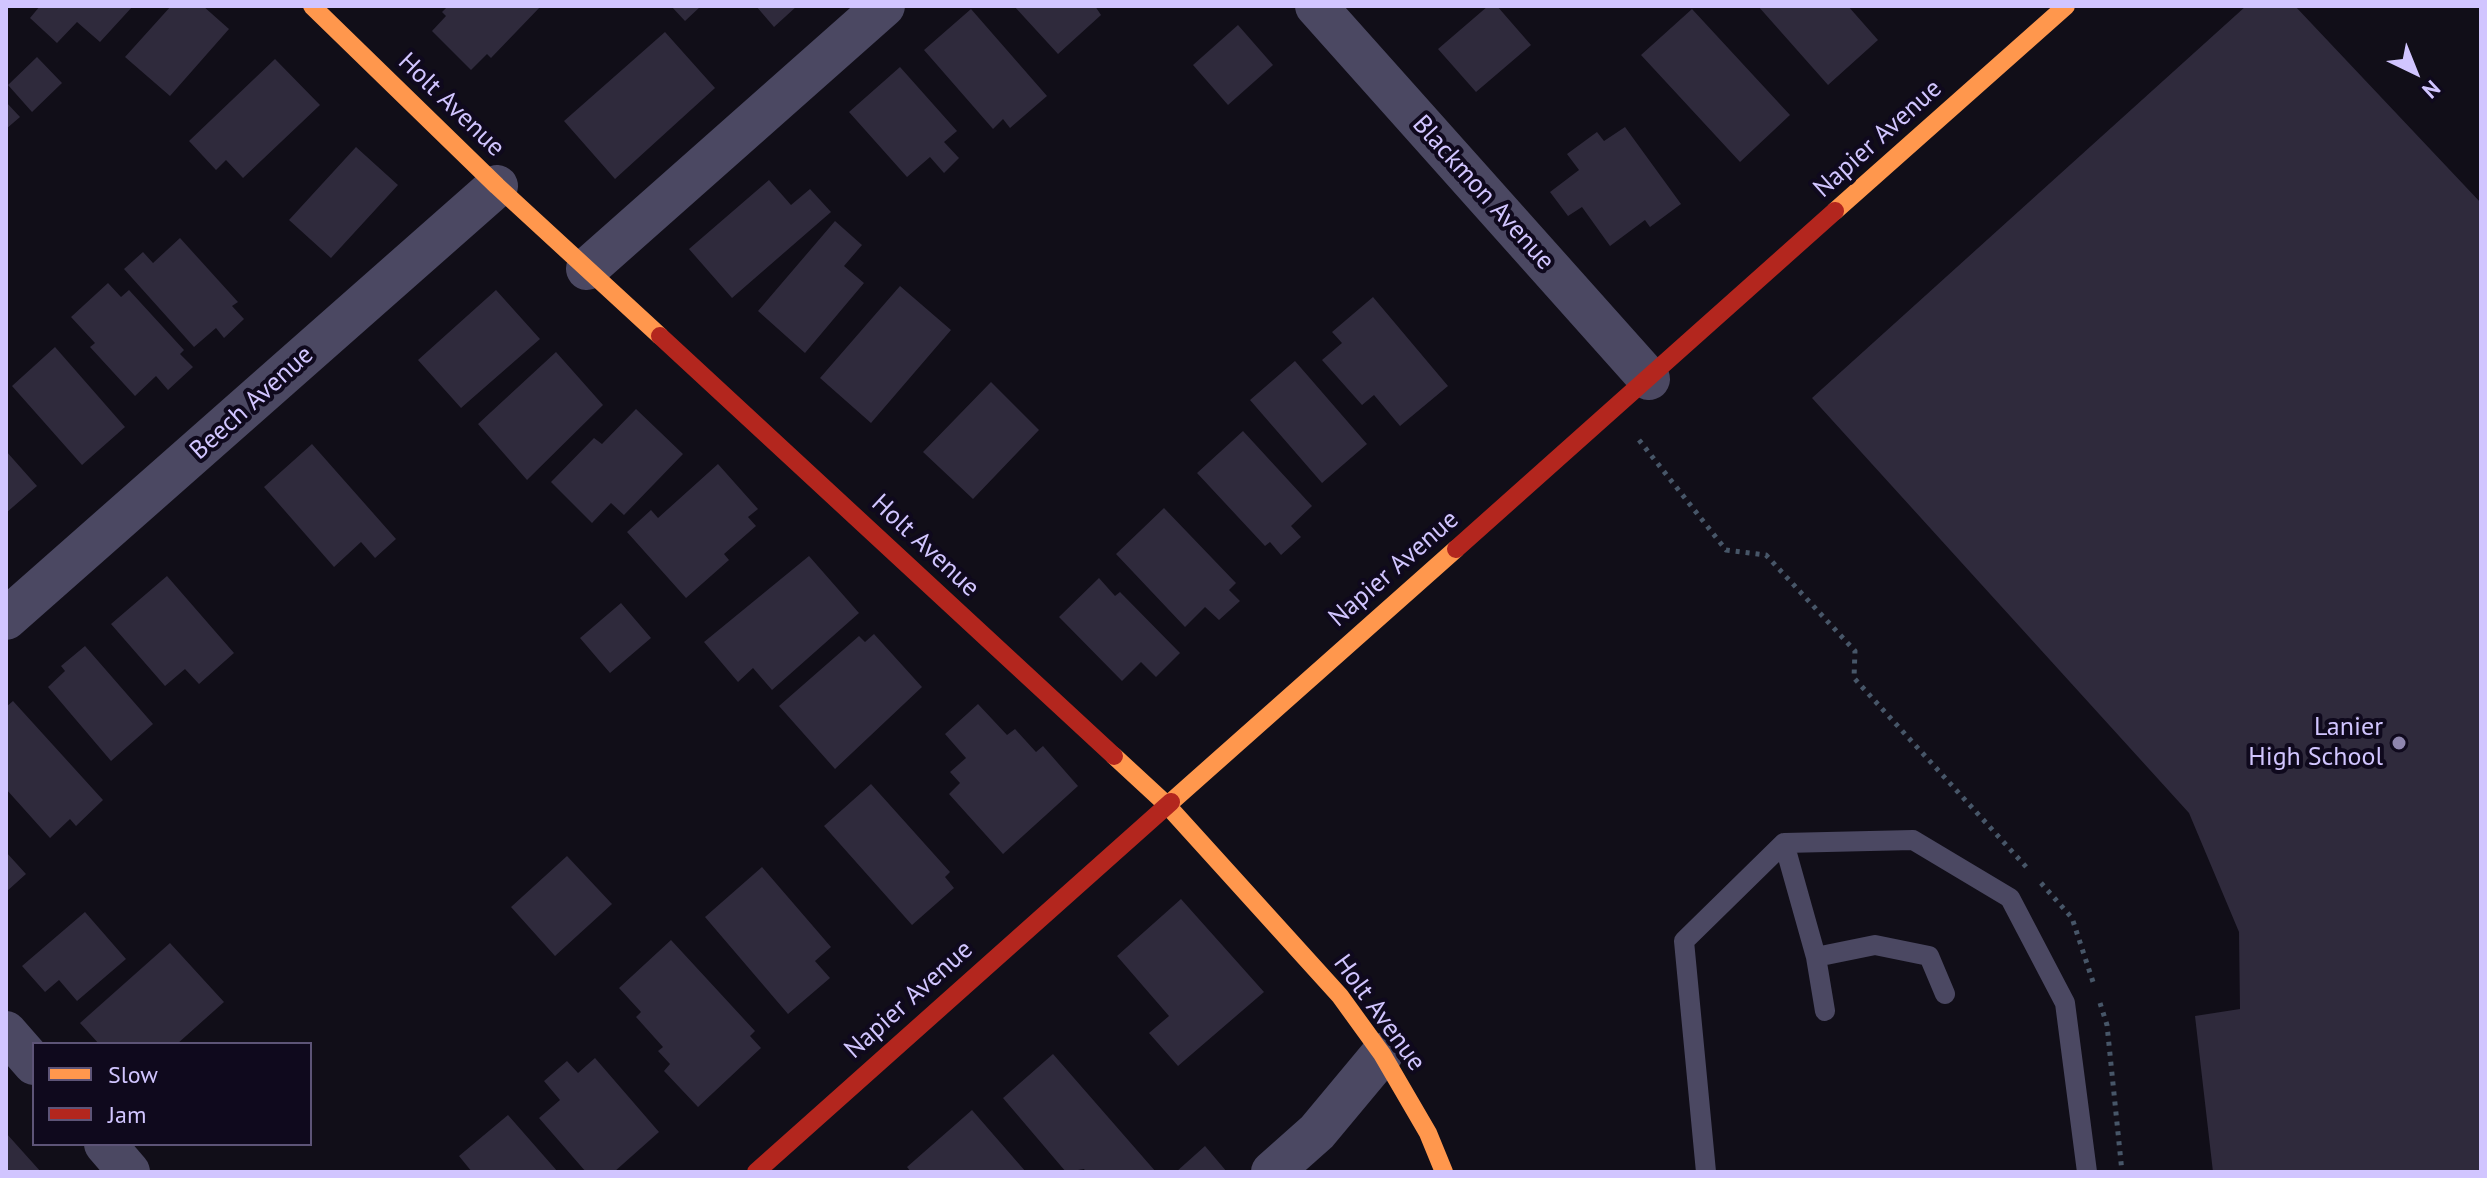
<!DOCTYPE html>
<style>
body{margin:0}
#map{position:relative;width:2487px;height:1178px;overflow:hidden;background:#110e18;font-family:"PT Sans",sans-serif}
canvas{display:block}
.frame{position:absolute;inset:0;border:8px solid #d1c5ff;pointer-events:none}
.legend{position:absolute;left:32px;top:1042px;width:280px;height:104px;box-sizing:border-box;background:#0f091d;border:2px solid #5d5477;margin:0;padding:10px 14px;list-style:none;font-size:24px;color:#d1c5ff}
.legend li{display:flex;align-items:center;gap:16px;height:40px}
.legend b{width:40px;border:2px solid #5d5477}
.north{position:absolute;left:2375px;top:32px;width:80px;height:80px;-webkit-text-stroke:6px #0f091d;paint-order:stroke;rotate:137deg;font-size:22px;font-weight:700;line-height:32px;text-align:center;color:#d1c5ff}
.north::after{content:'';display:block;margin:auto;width:28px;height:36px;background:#d1c5ff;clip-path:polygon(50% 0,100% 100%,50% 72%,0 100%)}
</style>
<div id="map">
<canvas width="2487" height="1178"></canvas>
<div class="frame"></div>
<ul class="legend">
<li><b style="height:10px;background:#ff974d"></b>Slow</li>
<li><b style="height:10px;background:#b3261e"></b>Jam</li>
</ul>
<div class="north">N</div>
</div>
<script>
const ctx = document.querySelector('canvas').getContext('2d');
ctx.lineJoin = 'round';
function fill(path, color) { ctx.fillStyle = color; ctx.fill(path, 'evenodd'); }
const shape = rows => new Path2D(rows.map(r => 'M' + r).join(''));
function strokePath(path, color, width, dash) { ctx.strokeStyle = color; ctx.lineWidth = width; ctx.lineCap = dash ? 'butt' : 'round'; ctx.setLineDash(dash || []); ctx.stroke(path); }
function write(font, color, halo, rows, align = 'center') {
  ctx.font = font + ' "PT Sans",sans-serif'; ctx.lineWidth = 8; ctx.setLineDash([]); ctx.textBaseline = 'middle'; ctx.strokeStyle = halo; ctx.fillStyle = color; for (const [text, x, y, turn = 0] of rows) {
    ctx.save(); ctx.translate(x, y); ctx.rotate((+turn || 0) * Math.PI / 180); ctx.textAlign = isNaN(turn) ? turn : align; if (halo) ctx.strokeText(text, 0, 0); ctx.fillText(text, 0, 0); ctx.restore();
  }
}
fill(shape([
 [40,6,133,6,100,42,77,22,57,43,30,18],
 [171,6,203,6,229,29,170,96,125,57],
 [448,6,541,6,491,58,487,54,471,70,432,31,446,16,442,12],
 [671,6,701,6,685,21],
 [756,6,797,6,774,27],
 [1014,6,1095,6,1101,15,1058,54],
 [1488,6,1497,6,1531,45,1476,92,1438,49],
 [1758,6,1848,6,1878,40,1828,85],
 [2246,6,2295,6,2481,203,2481,1172,2213,1172,2195,1016,2240,1009,2239,932,2189,813,1812,398],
 [971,9,1047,96,1010,128,1003,119,993,129,924,50],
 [1692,9,1790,115,1740,162,1641,55],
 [1238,25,1273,65,1228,105,1193,65],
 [665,32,715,88,615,179,564,121],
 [37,57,62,83,32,112,8,85],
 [275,59,320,105,243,178,226,160,216,170,189,141],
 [900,67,957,131,944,142,959,158,944,173,930,157,907,177,849,112],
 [6,102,20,117,6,129],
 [1625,127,1681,204,1650,227,1645,220,1610,246,1582,207,1568,216,1550,192,1579,170,1567,154,1597,132,1604,141],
 [356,147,398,185,331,258,289,220],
 [769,180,791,205,810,189,831,212,732,298,689,249],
 [835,221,862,245,844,266,864,283,805,353,758,311],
 [180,238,238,302,232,306,244,319,224,338,216,328,194,347,124,269,143,252,153,263],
 [108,283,121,297,129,290,184,350,180,354,193,367,168,390,156,376,135,396,90,347,95,343,71,317],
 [900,286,951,330,871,423,820,378],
 [496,290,540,339,461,408,418,360],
 [1373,297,1448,386,1400,426,1374,395,1362,405,1322,360,1342,343,1332,332],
 [55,347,125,427,82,465,12,386],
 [556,352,603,405,527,480,478,424],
 [1295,361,1367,444,1322,483,1250,400],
 [991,382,1039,430,973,499,923,452],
 [636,409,683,454,624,515,611,503,592,523,551,482,594,438,602,444],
 [1243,431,1312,506,1291,526,1301,537,1281,555,1270,542,1265,546,1197,473],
 [312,444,396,539,375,558,361,542,334,567,264,487],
 [6,451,37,486,6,513],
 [718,464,758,509,748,517,756,526,724,554,729,560,686,598,627,532,651,510,658,518],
 [1164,508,1236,583,1229,590,1240,601,1219,620,1205,607,1185,627,1116,554],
 [809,556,859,613,772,690,753,668,738,682,704,642],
 [167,576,234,653,199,684,185,669,165,686,111,624],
 [1099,578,1115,596,1120,592,1180,653,1156,677,1141,662,1122,681,1059,617],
 [621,603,651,638,610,673,580,638],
 [874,634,922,687,835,769,779,706,859,636,865,642],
 [85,646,153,724,111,761,48,687,65,671,61,666],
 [13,701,103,800,76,826,70,819,50,838,6,789,6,707],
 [978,704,1007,735,1015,729,1036,752,1043,746,1078,786,1003,854,949,794,960,783,950,772,966,758,945,734],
 [871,784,950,872,945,877,954,888,912,925,824,826],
 [6,852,26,874,6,892],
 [567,856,612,904,555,956,511,907],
 [762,867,831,947,815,961,830,978,788,1014,705,917],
 [1181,899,1264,992,1178,1066,1149,1033,1169,1016,1117,956],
 [85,912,126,959,77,1001,59,980,45,992,22,966],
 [671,940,755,1031,750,1036,761,1048,698,1107,664,1071,670,1064,658,1051,663,1047,636,1017,641,1012,619,988],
 [170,943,224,1002,177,1044,99,1044,80,1023],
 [1053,1054,1156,1172,1086,1172,1084,1169,1066,1172,1003,1098],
 [595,1058,659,1132,614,1172,586,1172,539,1118,560,1100,544,1081,567,1061,578,1073],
 [972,1110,1026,1172,911,1172,907,1167],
 [508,1115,558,1172,472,1172,459,1156],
 [6,1133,41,1172,6,1172],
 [1205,1146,1227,1172,1176,1172]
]), '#2f2a3c');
strokePath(shape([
 [1639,440,1726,550,1766,555,1855,651,1854,678,2029,870],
 [2041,883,2072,918,2093,982],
 [2100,1003,2107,1025,2122,1172]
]), '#475668', 5, [4, 6]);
strokePath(shape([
 [1784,843,1816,957,1825,1011],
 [1816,957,1875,945,1929,956,1945,994],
 [1706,1172,1684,941,1784,843,1913,840,2010,898,2065,1003,2087,1172]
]), '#4b4862', 20);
strokePath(shape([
 [1316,6,1649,379],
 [587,269,884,6],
 [6,619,497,186],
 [6,1032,34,1064],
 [105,1144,129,1172],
 [1272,1172,1317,1132,1382,1054]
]), '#4b4862', 42);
strokePath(shape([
 [312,6,497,186,660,336],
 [1835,211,2066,6],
 [1114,756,1166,804,1340,996,1382,1054,1428,1133,1444,1172],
 [1171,802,1456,549]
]), '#ff974d', 18);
strokePath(shape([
 [660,336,1114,756],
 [1456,549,1835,211],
 [756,1172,1171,802]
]), '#b3261e', 18);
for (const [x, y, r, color] of [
 [2399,743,8,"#8e85ae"]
]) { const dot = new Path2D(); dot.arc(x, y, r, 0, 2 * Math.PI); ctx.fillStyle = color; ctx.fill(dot); strokePath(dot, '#0f091d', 3); }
write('26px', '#d1c5ff', '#0f091d', [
 ["Holt Avenue",451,105,44],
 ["Napier Avenue",1878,139,-42],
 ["Blackmon Avenue",1483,193,48],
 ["Beech Avenue",252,403,-42],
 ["Holt Avenue",925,546,43],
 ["Napier Avenue",1394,569,-41],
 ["Napier Avenue",909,1000,-42],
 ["Holt Avenue",1379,1013,54]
]);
write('26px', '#d1c5ff', '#0f091d', [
 ["Lanier",2383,728],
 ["High School",2383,758]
], 'right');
</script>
